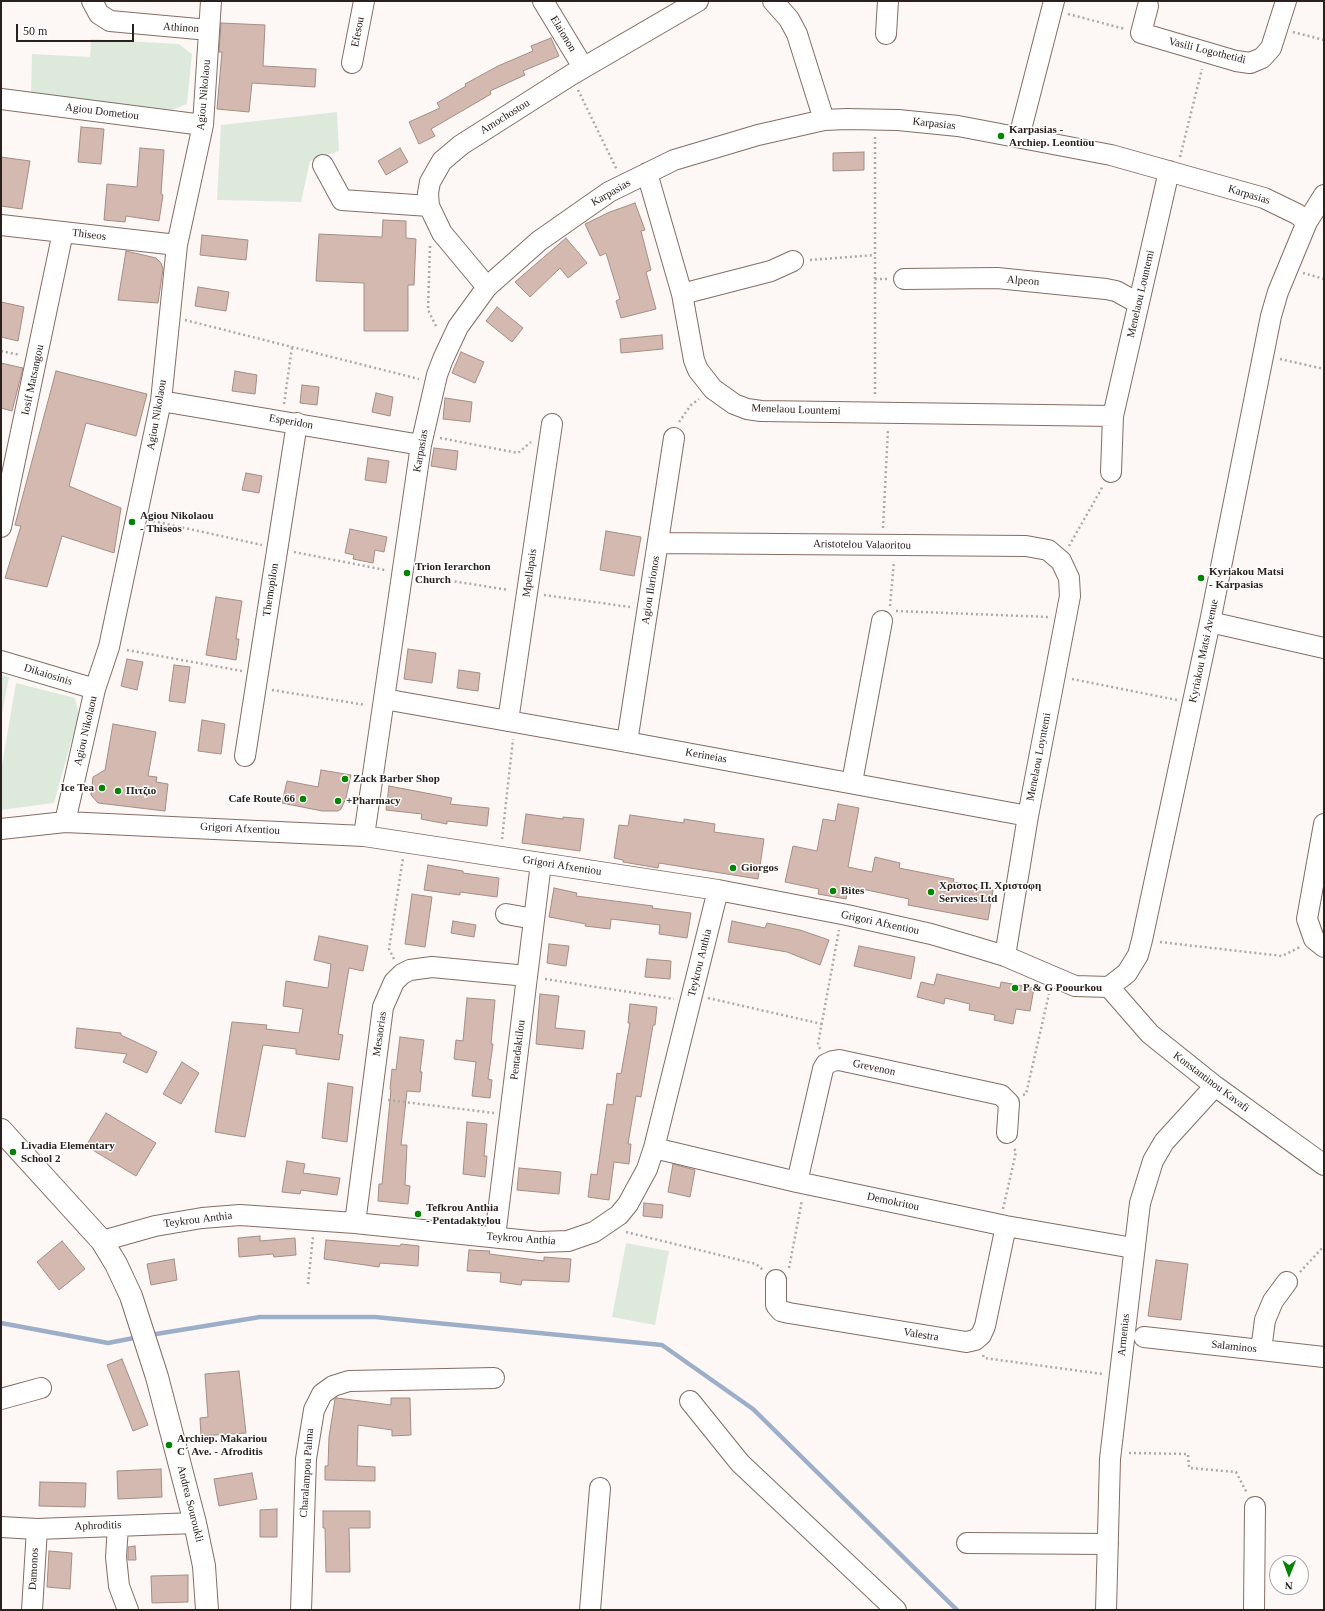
<!DOCTYPE html>
<meta charset="utf-8">
<style>
body{margin:0}
#map{position:relative;width:1325px;height:1611px;overflow:hidden;background:#fdf8f6;font-family:Georgia,serif}
canvas{display:block}
.frame{position:absolute;inset:0;border:2px solid #2a201d;pointer-events:none}
.north{position:absolute;left:1269px;top:1555px;width:40px;height:40px;box-sizing:border-box;background:#fff;border:1px solid #aaa6a5;border-radius:50%;rotate:181deg;font-size:11px;font-weight:700;line-height:16px;text-align:center;color:#2a201d}
.north::after{content:'';display:block;margin:auto;width:14px;height:18px;background:#038504;clip-path:polygon(50% 0,100% 100%,50% 72%,0 100%)}
.scale{position:absolute;left:16px;top:24px;width:118px;height:18px;box-sizing:border-box;border:2px solid #2a201d;border-top:0;padding-left:5px;font-size:12px;line-height:14px;white-space:nowrap;color:#2a201d;-webkit-text-stroke:3px #fff;paint-order:stroke}
</style>
<div id="map">
<canvas width="1325" height="1611"></canvas>
<div class="frame"></div>
<div class="north">N</div>
<div class="scale">50 m</div>
</div>
<script>
const ctx = document.querySelector('canvas').getContext('2d');
ctx.lineJoin = 'round';
function fill(path, color) { ctx.fillStyle = color; ctx.fill(path, 'evenodd'); }
const shape = rows => new Path2D(rows.map(r => 'M' + r).join(''));
function strokePath(path, color, width, dash) { ctx.strokeStyle = color; ctx.lineWidth = width; ctx.lineCap = dash ? 'butt' : 'round'; ctx.setLineDash(dash || []); ctx.stroke(path); }
function write(font, color, halo, rows, align = 'center') {
  ctx.font = font + ' Georgia,serif'; ctx.lineWidth = 3; ctx.setLineDash([]); ctx.textBaseline = 'middle'; ctx.strokeStyle = halo; ctx.fillStyle = color; for (const [text, x, y, turn = 0] of rows) {
    ctx.save(); ctx.translate(x, y); ctx.rotate((+turn || 0) * Math.PI / 180); ctx.textAlign = isNaN(turn) ? turn : align; if (halo) ctx.strokeText(text, 0, 0); ctx.fillText(text, 0, 0); ctx.restore();
  }
}
fill(shape([
 [91,39,179,44,192,54,187,104,172,110,31,94,32,54,90,57],
 [337,112,339,151,310,161,301,202,217,200,221,125],
 [1,675,9,677,1,720],
 [16,683,75,698,79,714,54,803,1,810,1,771],
 [626,1243,669,1251,655,1325,612,1317]
]), '#ddeadb');
strokePath(shape([
 [1,1323,108,1343,139,1337],
 [150,1335,260,1317,375,1317,662,1345,753,1409,957,1610]
]), '#9daec9', 4.5);
const building = shape([
 [221,23,265,25,263,66,316,69,315,87,252,83,249,112,217,109,222,52,219,52,221,23],
 [551,38,559,56,523,71,525,75,490,91,491,94,431,129,435,136,419,144,409,122,440,108,437,103,466,86,465,84,498,66,533,51,531,46,551,38],
 [81,127,104,129,101,164,78,162,81,127],
 [140,148,164,150,161,194,163,195,159,221,126,216,125,222,104,220,107,184,137,187,140,148],
 [400,148,408,162,386,175,378,161,400,148],
 [864,152,864,170,833,171,833,153,864,152],
 [1,157,30,161,22,209,1,206,1,157],
 [635,203,645,230,641,231,651,270,646,272,656,309,621,318,616,301,620,299,606,253,600,256,585,224,610,212,635,203],
 [383,220,406,221,406,238,416,239,414,285,408,285,408,331,364,331,364,283,316,281,319,234,382,237,383,220],
 [202,235,248,240,246,260,200,255,202,235],
 [566,238,587,263,568,278,560,268,530,297,515,282,566,238],
 [126,251,156,258,161,263,163,269,158,303,118,300,126,251],
 [198,287,229,292,226,311,195,306,198,287],
 [1,302,24,307,18,341,1,337,1,302],
 [497,307,523,328,512,342,486,321,497,307],
 [662,335,663,349,621,353,620,339,662,335],
 [461,352,484,362,475,383,452,373,461,352],
 [1,363,23,368,12,411,1,408,1,363],
 [56,371,147,394,136,436,86,423,69,486,121,508,114,553,62,536,47,587,5,578,21,526,15,525,56,371],
 [235,371,257,375,255,394,232,391,235,371],
 [302,385,319,387,317,405,300,403,302,385],
 [376,393,393,397,390,416,372,412,376,393],
 [445,398,472,402,470,422,443,419,445,398],
 [434,448,458,451,456,470,431,466,434,448],
 [368,458,389,461,386,483,365,480,368,458],
 [246,473,262,476,259,493,242,490,246,473],
 [350,529,387,537,384,552,375,550,373,563,353,559,354,555,345,553,350,529],
 [606,531,641,537,634,576,600,570,606,531],
 [216,597,242,601,236,639,239,639,236,660,206,655,216,597],
 [408,649,436,653,432,683,404,679,408,649],
 [127,659,143,662,137,690,121,686,127,659],
 [174,665,190,667,185,703,169,701,174,665],
 [459,670,480,673,478,691,457,688,459,670],
 [202,720,225,724,221,754,198,751,202,720],
 [113,724,156,732,148,776,157,777,156,782,168,784,165,811,98,803,91,795,93,777,105,770,113,724],
 [321,770,351,775,346,798,341,809,338,811,322,811,282,803,287,781,318,787,321,770],
 [389,786,452,798,450,804,489,808,487,826,447,821,447,824,421,819,422,814,386,810,389,786],
 [838,804,859,808,848,867,872,872,875,857,900,863,899,868,954,879,953,882,993,890,988,920,908,905,909,899,848,886,846,899,818,894,819,889,785,882,793,846,817,851,823,819,835,821,838,804],
 [526,814,563,819,563,817,584,819,580,851,522,843,526,814],
 [630,815,684,823,684,819,715,824,714,832,764,839,758,879,659,863,658,868,623,862,623,860,614,858,619,825,628,826,630,815],
 [428,865,463,871,463,873,499,878,497,897,460,892,460,895,424,890,428,865],
 [554,888,577,893,576,896,653,906,652,908,691,913,687,938,659,934,660,925,611,919,610,929,585,926,586,924,549,917,554,888],
 [412,894,432,897,425,947,405,944,412,894],
 [453,921,476,925,474,937,451,933,453,921],
 [732,921,765,928,767,923,800,930,829,940,820,965,787,952,728,942,732,921],
 [319,936,368,946,363,971,349,968,338,1034,343,1035,339,1060,296,1054,296,1049,263,1045,245,1137,215,1132,232,1022,267,1025,266,1029,299,1033,303,1009,283,1006,286,981,328,988,331,964,314,960,319,936],
 [549,944,569,946,566,966,547,963,549,944],
 [859,946,915,957,911,979,854,966,859,946],
 [647,959,671,961,670,979,645,977,647,959],
 [937,974,1000,988,1001,982,1034,988,1030,1011,1016,1009,1013,1024,994,1020,995,1015,969,1010,970,1004,945,998,944,1004,917,997,921,982,934,985,937,974],
 [540,994,559,996,555,1028,585,1031,583,1049,536,1044,540,994],
 [467,998,495,1000,491,1044,493,1044,488,1079,492,1080,490,1098,472,1096,476,1062,454,1059,456,1040,463,1041,467,998],
 [630,1004,657,1007,655,1025,653,1025,641,1097,636,1096,628,1144,631,1144,629,1164,614,1162,609,1200,588,1197,591,1174,597,1175,607,1104,613,1105,617,1073,621,1074,630,1023,628,1023,630,1004],
 [77,1028,121,1033,121,1035,157,1052,147,1073,123,1062,127,1054,75,1048,77,1028],
 [400,1037,424,1040,420,1072,422,1072,420,1092,407,1091,401,1145,407,1145,405,1185,410,1186,408,1204,378,1201,379,1184,382,1184,391,1090,390,1089,392,1069,396,1070,400,1037],
 [182,1062,199,1073,181,1104,163,1094,182,1062],
 [328,1083,353,1087,347,1142,322,1138,328,1083],
 [106,1113,156,1143,136,1176,86,1146,106,1113],
 [467,1122,487,1124,484,1156,487,1156,485,1177,463,1174,467,1122],
 [287,1161,305,1164,303,1173,340,1178,337,1195,301,1190,300,1194,282,1192,287,1161],
 [673,1164,695,1170,690,1197,668,1192,673,1164],
 [519,1168,561,1172,559,1194,517,1190,519,1168],
 [644,1203,663,1205,662,1218,643,1216,644,1203],
 [260,1236,260,1241,295,1238,296,1255,274,1257,273,1254,239,1257,238,1238,260,1236],
 [326,1240,400,1246,401,1244,419,1246,418,1266,380,1263,379,1267,324,1259,326,1240],
 [62,1241,85,1269,59,1290,37,1262,62,1241],
 [469,1250,490,1251,489,1254,544,1261,544,1257,571,1259,569,1282,522,1280,521,1285,500,1282,501,1273,467,1271,469,1250],
 [174,1259,177,1280,151,1285,147,1264,174,1259],
 [1156,1260,1188,1264,1181,1320,1148,1316,1156,1260],
 [122,1359,148,1425,133,1431,107,1365,122,1359],
 [239,1371,246,1433,201,1436,200,1418,208,1417,205,1374,239,1371],
 [337,1398,391,1405,391,1398,410,1398,411,1435,392,1436,392,1430,358,1425,357,1466,375,1467,375,1481,325,1480,325,1466,328,1466,329,1437,335,1399,337,1398],
 [161,1469,162,1497,118,1499,117,1471,161,1469],
 [252,1473,257,1499,219,1506,214,1479,252,1473],
 [40,1482,86,1483,85,1507,39,1506,40,1482],
 [277,1509,277,1537,260,1537,260,1510,277,1509],
 [323,1511,370,1511,370,1528,349,1528,350,1572,326,1572,325,1528,323,1528,323,1511],
 [135,1546,136,1560,128,1560,128,1547,135,1546],
 [49,1551,72,1553,70,1589,47,1587,49,1551],
 [188,1575,188,1602,152,1603,151,1576,188,1575]
]);
fill(building, '#d3b9af');
strokePath(building, '#a58d83', 1);
const minor = shape([
 [92,1,99,14,110,21,209,30],
 [543,1,583,67],
 [773,1,789,19,797,34,824,120],
 [1148,6,1141,33,1236,61,1250,63,1262,58,1271,48,1286,1],
 [886,34,888,1],
 [352,63,364,1],
 [1,99,203,125],
 [1019,137,1054,1],
 [323,165,342,200,429,206],
 [647,173,682,294,694,360,698,370,713,389,734,404,747,409,761,411,1113,416,1169,171],
 [1,225,177,245],
 [904,279,997,278,1106,289,1116,291,1138,303],
 [487,287,442,233,429,206,428,193,430,182,442,161,461,145,571,75,698,1],
 [682,294,771,271,793,261],
 [161,401,421,445],
 [1111,472,1113,416],
 [1,527,63,232],
 [658,543,1026,546,1048,550,1061,561,1069,578,1070,596,1028,816,1005,956],
 [1210,622,1324,648],
 [1,661,95,689],
 [384,699,627,742,1028,816],
 [508,721,552,424],
 [627,742,674,438],
 [245,756,297,423],
 [852,782,882,621],
 [65,822,95,689,109,647,161,401,177,245,203,125,211,1],
 [1324,824,1307,919,1314,939,1324,947],
 [1,829,65,822,364,836,718,890,847,915,931,934,972,946,1005,956,1075,986,1109,987],
 [364,836,421,445,437,375,443,359,458,327,487,287,539,241,609,192,674,160,758,135,824,120,847,119,898,120,958,126,1111,155,1264,198,1297,214,1307,222],
 [506,914,534,919],
 [1109,987,1127,973,1138,955,1142,940,1210,622,1271,316,1278,292,1307,222,1324,195],
 [1109,987,1150,1034,1215,1086,1324,1165],
 [654,1148,797,1182,1006,1226,1133,1248],
 [797,1182,823,1069,826,1064,833,1061,839,1060,1001,1095,1009,1103,1007,1133],
 [355,1223,383,1007,394,982,402,974,410,970,432,967,527,976],
 [495,1237,541,863],
 [102,1241,155,1226,202,1218,240,1215,355,1223,539,1242,568,1241,594,1232,619,1215,628,1204,647,1169,654,1148,718,890],
 [776,1280,776,1305,781,1311,789,1313,966,1342,975,1340,981,1335,985,1326,1006,1226],
 [1144,1337,1324,1357],
 [1261,1350,1265,1320,1273,1301,1287,1282],
 [1,1399,41,1388],
 [690,1401,740,1463,896,1610],
 [118,1526,116,1557,119,1586,128,1610],
 [1,1527,37,1529,195,1523],
 [967,1543,1108,1544],
 [32,1610,37,1529],
 [301,1610,306,1459,314,1410,322,1394,333,1386,349,1381,494,1378],
 [590,1610,600,1488],
 [1106,1610,1110,1459,1140,1203,1153,1161,1164,1142,1215,1086],
 [1254,1610,1255,1507]
]);
const major = shape([
 [1,1130,102,1241,116,1264,131,1296,157,1377,195,1523,204,1566,207,1610]
]);
strokePath(minor, '#846d64', 22);
strokePath(major, '#846d64', 24);
strokePath(shape([
 [1068,14,1125,29],
 [1293,32,1324,40],
 [578,90,617,170],
 [875,137,875,396],
 [1180,157,1202,69],
 [430,246,428,310,437,328],
 [810,260,875,255],
 [1303,273,1324,279],
 [875,279,888,279],
 [185,320,419,379],
 [1,351,20,355],
 [1280,359,1324,369],
 [284,404,292,347],
 [679,422,691,405,699,399],
 [440,438,518,453,531,442],
 [153,521,262,545],
 [883,528,888,429],
 [1069,546,1103,486],
 [294,552,385,570],
 [420,576,509,590],
 [544,595,630,607],
 [890,606,894,561],
 [896,611,1049,617],
 [127,650,242,671],
 [1072,679,1177,700],
 [272,690,366,705],
 [502,839,513,739],
 [1160,942,1282,956,1300,947],
 [394,959,389,949,403,858],
 [545,979,674,999],
 [708,998,822,1024],
 [820,1049,818,1044,839,930],
 [1023,1095,1026,1094,1049,994],
 [388,1100,494,1113],
 [1003,1209,1016,1152,1014,1148],
 [626,1232,756,1264,763,1270],
 [789,1268,802,1200],
 [1300,1272,1324,1246],
 [308,1284,313,1237],
 [983,1355,984,1358,1103,1374],
 [1129,1453,1188,1454,1189,1468,1236,1472,1247,1493]
]), '#afa8a6', 2.5, [2, 3]);
strokePath(minor, '#fff', 20);
strokePath(major, '#fff', 22);
for (const [x, y, r, color] of [
 [1001,136,4,"#038504"],
 [132,522,4,"#038504"],
 [407,573,4,"#038504"],
 [1201,578,4,"#038504"],
 [345,779,4,"#038504"],
 [102,788,4,"#038504"],
 [118,791,4,"#038504"],
 [303,799,4,"#038504"],
 [338,801,4,"#038504"],
 [733,868,4,"#038504"],
 [833,891,4,"#038504"],
 [931,892,4,"#038504"],
 [1015,988,4,"#038504"],
 [13,1152,4,"#038504"],
 [418,1214,4,"#038504"],
 [169,1445,4,"#038504"]
]) { const dot = new Path2D(); dot.arc(x, y, r, 0, 2 * Math.PI); ctx.fillStyle = color; ctx.fill(dot); strokePath(dot, '#fff', 1.5); }
write('11px', '#2a201d', '#fff', [
 ["Athinon",181,28,4],
 ["Efesou",358,32,-79],
 ["Elaionon",563,34,59],
 ["Vasili Logothetidi",1207,51,14],
 ["Agiou Nikolaou",204,95,-85],
 ["Agiou Dometiou",102,112,7],
 ["Amochostou",505,117,-32],
 ["Karpasias",934,124,6],
 ["Karpasias",611,193,-30],
 ["Karpasias",1249,195,17],
 ["Thiseos",89,235,7],
 ["Alpeon",1023,281,5],
 ["Menelaou Lountemi",1141,294,-77],
 ["Iosif Matsangou",33,380,-78],
 ["Menelaou Lountemi",796,410,2],
 ["Agiou Nikolaou",157,415,-80],
 ["Esperidon",291,422,10],
 ["Karpasias",421,451,-80],
 ["Aristotelou Valaoritou",862,545,1],
 ["Mpellapais",530,573,-82],
 ["Themopilon",271,590,-81],
 ["Agiou Ilarionos",651,590,-81],
 ["Kyriakou Matsi Avenue",1204,651,-78],
 ["Dikaiosinis",48,675,17],
 ["Agiou Nikolaou",86,731,-77],
 ["Kerineias",706,756,10],
 ["Menelaou Loyntemi",1039,757,-79],
 ["Grigori Afxentiou",240,829,3],
 ["Grigori Afxentiou",562,866,9],
 ["Grigori Afxentiou",880,923,12],
 ["Teykrou Anthia",700,963,-76],
 ["Mesaorias",380,1034,-82],
 ["Pentadaktilou",518,1050,-83],
 ["Grevenon",874,1068,12],
 ["Konstantinou Kavafi",1211,1082,37],
 ["Demokritou",893,1202,12],
 ["Teykrou Anthia",198,1220,-7],
 ["Teykrou Anthia",521,1239,4],
 ["Valestra",921,1335,9],
 ["Armenias",1124,1335,-84],
 ["Salaminos",1234,1347,6],
 ["Charalampou Palma",307,1473,-86],
 ["Andrea Souroukli",190,1504,76],
 ["Aphroditis",98,1526,-2],
 ["Damonos",34,1569,-87]
]);
write('bold 11px', '#2a201d', '#fff', [
 ["Karpasias -",1009,130],
 ["Archiep. Leontiou",1009,143],
 ["Agiou Nikolaou",140,516],
 ["- Thiseos",140,529],
 ["Trion Ierarchon",415,567],
 ["Church",415,580],
 ["Kyriakou Matsi",1209,572],
 ["- Karpasias",1209,585],
 ["Zack Barber Shop",353,779],
 ["Ice Tea",94,788,"right"],
 ["Πιτζιο",126,791],
 ["Cafe Route 66",295,799,"right"],
 ["+Pharmacy",346,801],
 ["Giorgos",741,868],
 ["Χριστος Π. Χριστοφη",939,886],
 ["Services Ltd",939,899],
 ["Bites",841,891],
 ["P & G Poourkou",1023,988],
 ["Livadia Elementary",21,1146],
 ["School 2",21,1159],
 ["Tefkrou Anthia",426,1208],
 ["- Pentadaktylou",426,1221],
 ["Archiep. Makariou",177,1439],
 ["C´ Ave. - Afroditis",177,1452]
], 'left');
</script>
